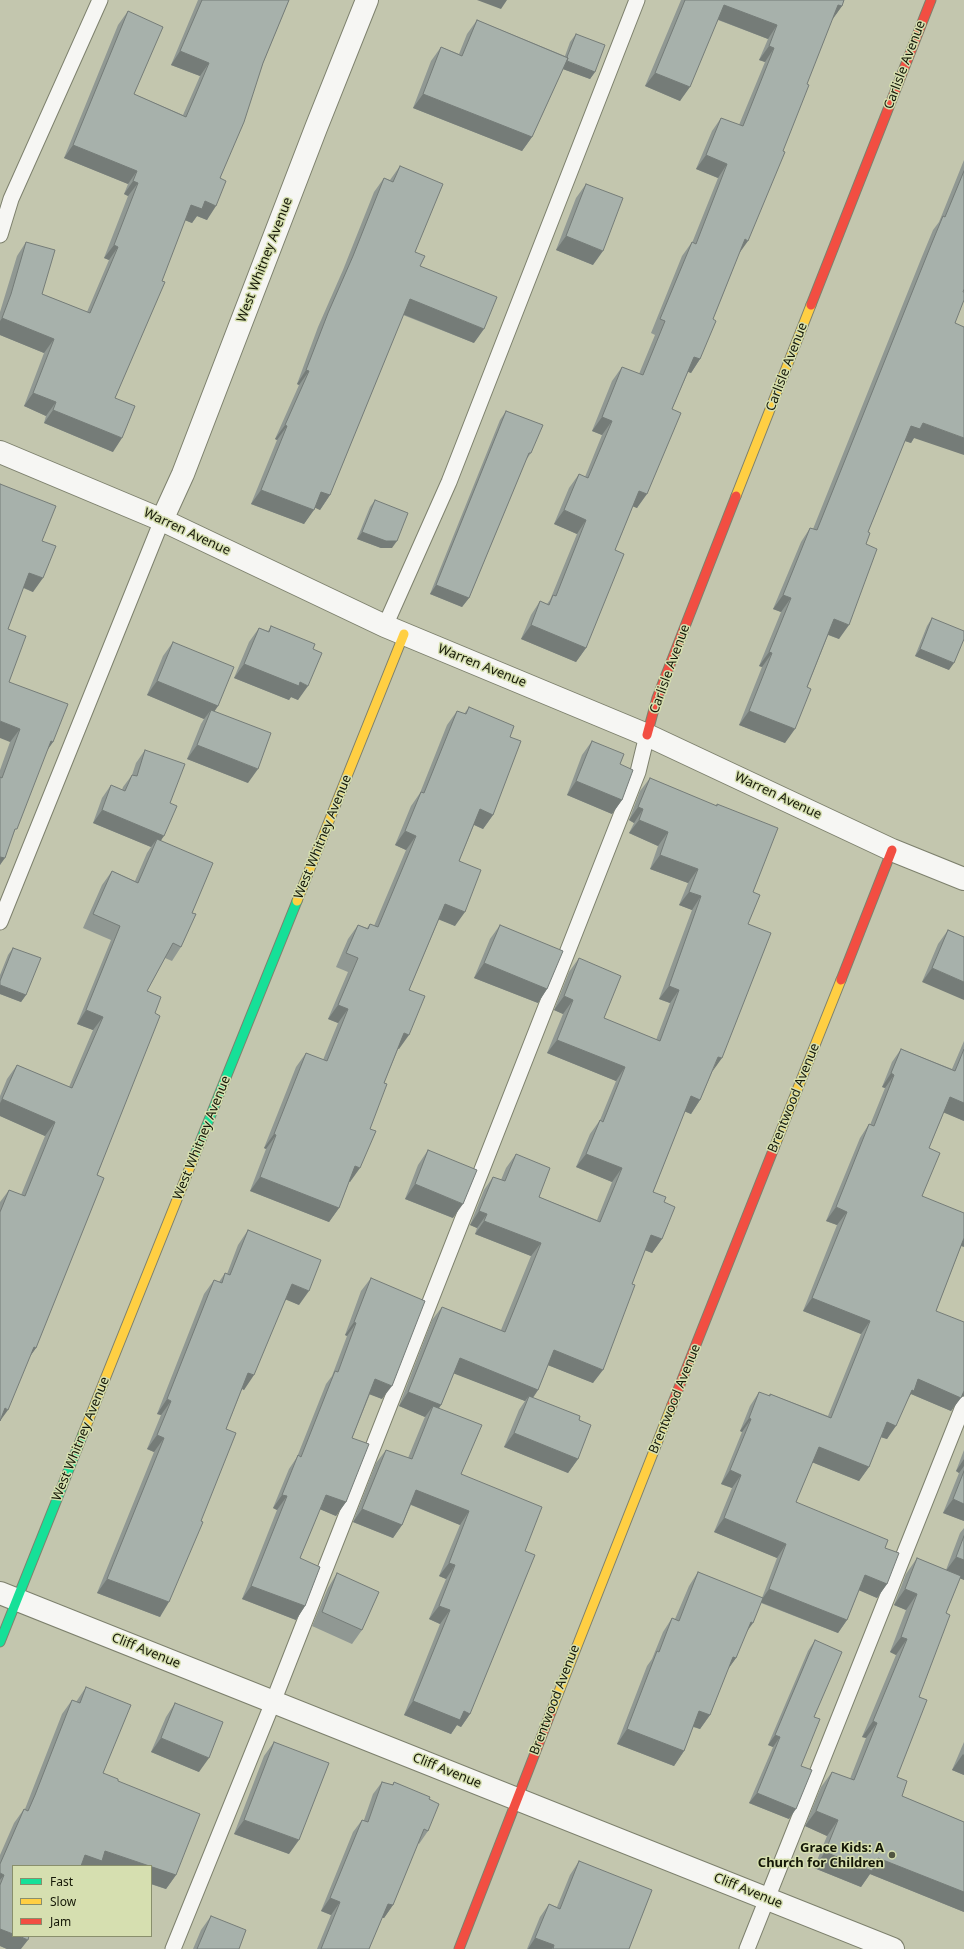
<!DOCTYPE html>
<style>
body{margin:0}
#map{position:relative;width:964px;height:1949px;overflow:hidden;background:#c3c6ae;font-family:"Noto Sans",sans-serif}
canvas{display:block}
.legend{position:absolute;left:12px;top:1865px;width:140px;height:72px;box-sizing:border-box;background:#d6dfb0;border:1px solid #898f6c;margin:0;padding:5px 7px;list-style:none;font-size:12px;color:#151807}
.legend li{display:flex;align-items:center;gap:8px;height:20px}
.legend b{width:20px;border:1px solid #898f6c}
</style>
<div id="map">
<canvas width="964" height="1949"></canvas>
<ul class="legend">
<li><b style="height:5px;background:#16e098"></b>Fast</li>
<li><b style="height:5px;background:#ffcf43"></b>Slow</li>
<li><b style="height:5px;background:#f24e42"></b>Jam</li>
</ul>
</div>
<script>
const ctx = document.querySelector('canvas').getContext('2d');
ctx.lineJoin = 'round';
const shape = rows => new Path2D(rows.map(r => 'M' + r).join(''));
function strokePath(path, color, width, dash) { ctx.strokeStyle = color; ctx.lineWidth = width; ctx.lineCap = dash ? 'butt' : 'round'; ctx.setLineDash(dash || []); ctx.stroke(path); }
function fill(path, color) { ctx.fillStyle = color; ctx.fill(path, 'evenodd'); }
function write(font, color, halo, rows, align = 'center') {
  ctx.font = font + ' "Noto Sans",sans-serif'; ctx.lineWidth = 3; ctx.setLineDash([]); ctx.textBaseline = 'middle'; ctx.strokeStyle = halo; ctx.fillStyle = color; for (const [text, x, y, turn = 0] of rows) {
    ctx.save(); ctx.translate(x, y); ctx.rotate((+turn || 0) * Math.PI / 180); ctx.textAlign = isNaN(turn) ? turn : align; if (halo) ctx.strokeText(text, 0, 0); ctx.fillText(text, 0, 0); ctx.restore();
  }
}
const lane = shape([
 [0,235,11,199,100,0],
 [385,626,449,482,637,0],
 [0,922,162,520],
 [173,1949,273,1702,638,772,647,735],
 [747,1949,964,1404]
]);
const street = shape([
 [0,452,162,520,385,626,647,735,892,850,964,879],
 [162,520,183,474,316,128,367,0],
 [0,1593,893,1949]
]);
const fast = shape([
 [194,1157,297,901],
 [0,1642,83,1434]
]);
const slow = shape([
 [736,496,811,305],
 [297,901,404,634],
 [774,1148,841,980],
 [83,1434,194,1157],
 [551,1712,672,1405]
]);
const jam = shape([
 [811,305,931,0],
 [647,735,657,698,736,496],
 [841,980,892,850],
 [672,1405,774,1148],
 [459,1949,551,1712]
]);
strokePath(lane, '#7d806d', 17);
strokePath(street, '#7d806d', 24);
strokePath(fast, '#7d806d', 11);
strokePath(slow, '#7d806d', 11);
strokePath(jam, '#7d806d', 11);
strokePath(lane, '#f6f6f3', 15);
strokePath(street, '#f6f6f3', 22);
strokePath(fast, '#16e098', 9);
strokePath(slow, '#ffcf43', 9);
strokePath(jam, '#f24e42', 9);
fill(shape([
 [198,0,289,0,263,63,220,178,207,220,197,216,192,223,185,220,115,398,113,452,44,423,46,416,24,406,44,353,0,335,0,312,17,256,26,242,42,294,87,312,109,260,104,258,128,196,124,194,128,184,64,158,118,25,128,11,134,94,183,115,200,76,171,65],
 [681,0,844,0,842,6,832,20,713,319,700,359,691,373,688,372,672,409,637,508,633,506,615,550,586,648,576,662,521,639,531,615,540,601,547,604,550,600,577,534,554,524,569,488,579,474,585,477,602,435,592,431,612,381,622,367,639,374,655,335,651,333,682,256,692,242,692,243,718,178,696,169,712,131,721,118,739,125,765,62,759,60,768,39,718,20,680,101,645,86],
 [477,20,565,56,570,42,576,34,595,72,590,79,563,69,532,137,522,151,413,108,431,61,441,47,459,54,467,34],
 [964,160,964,289,955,323,914,438,911,443,905,441,868,532,866,544,839,639,828,635,785,743,739,725,762,667,759,666,781,612,773,609,801,542,810,528,813,529,921,259,933,230,939,222],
 [400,166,415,252,420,266,474,343,403,315,330,495,320,510,315,507,304,524,251,504,277,440,275,439,299,385,297,384,318,327,343,270,374,192,384,178,390,180],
 [586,184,593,265,556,250,576,198],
 [506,411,531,453,526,460,469,598,462,607,430,594,500,420],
 [0,484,42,541,33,592,23,588,8,629,9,682,53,742,47,750,13,835,0,865,0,770,10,742],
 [375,500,392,548,381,548,357,539,370,507],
 [932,618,949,670,915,656,927,626],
 [271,626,313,649,298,700,291,697,289,700,234,678,249,642,259,628,268,631],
 [173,642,218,706,214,711,248,783,187,759,201,724,204,719,147,695,163,656],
 [469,707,510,737,493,815,483,829,474,825,459,861,455,926,439,919,409,990,399,1049,398,1049,384,1083,370,1129,350,1182,349,1182,339,1208,329,1222,250,1191,266,1149,264,1148,296,1067,306,1053,323,1060,338,1023,328,1019,348,972,336,967,348,939,358,925,367,928,370,924,374,926,406,850,395,845,411,806,420,793,447,725,457,711,464,714],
 [592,741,620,764,622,800,612,814,567,795,582,755],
 [145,750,170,803,161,841,192,913,181,947,172,961,165,958,147,991,155,1013,36,1348,30,1356,0,1421,0,1202,9,1190,21,1195,45,1136,0,1116,0,1096,7,1079,17,1065,69,1087,93,1030,77,1024,111,940,83,928,102,885,112,871,135,881,147,853,151,847,93,823,102,798,111,785,122,790,123,787,132,775,136,763],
 [650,778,716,806,717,804,753,892,748,924,712,1072,700,1100,691,1114,685,1111,653,1192,664,1202,662,1239,652,1253,645,1250,593,1383,548,1365,538,1390,533,1398,579,1420,578,1459,568,1473,504,1447,519,1410,525,1401,454,1373,441,1405,439,1408,461,1474,525,1551,470,1714,461,1727,457,1725,451,1734,404,1715,440,1624,429,1619,446,1579,439,1576,460,1525,411,1505,402,1525,393,1538,353,1522,376,1463,386,1450,408,1458,424,1419,425,1417,399,1406,432,1320,442,1307,501,1330,531,1256,475,1234,477,1228,470,1225,484,1190,493,1177,501,1180,506,1168,516,1154,539,1197,597,1220,612,1182,576,1167,590,1134,600,1120,616,1081,547,1053,563,1014,554,1010,569,972,579,958,604,1018,656,1040,670,1003,659,999,692,910,679,905,688,883,650,869,658,846,629,833,634,823,629,820,640,791],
 [500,925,547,989,538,1003,474,978,490,939],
 [948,930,964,937,922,982,938,944],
 [13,948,26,995,21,1002,0,994,0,975,8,955],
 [964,1041,964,1121,944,1112,929,1148,922,1196,961,1246,936,1311,961,1397,951,1411,911,1394,908,1399,887,1439,881,1437,869,1467,859,1481,812,1462,796,1502,885,1548,887,1584,877,1598,859,1590,847,1620,838,1633,761,1603,746,1633,736,1658,728,1669,710,1715,700,1729,693,1727,684,1751,674,1766,617,1744,647,1666,652,1659,663,1632,672,1618,675,1619,689,1586,698,1572,762,1598,777,1558,714,1532,732,1488,721,1484,742,1432,740,1431,750,1406,759,1392,769,1396,770,1394,828,1416,861,1334,803,1311,837,1225,826,1221,860,1138,869,1124,870,1125,885,1088,882,1087,892,1062,901,1049,952,1069],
 [428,1150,453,1218,405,1199,418,1165],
 [248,1230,299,1305,286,1299,244,1390,242,1389,226,1429,160,1617,97,1593,154,1452,147,1449,161,1415,157,1414,204,1294,214,1280,219,1282,225,1273,227,1274,238,1245],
 [371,1278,382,1399,370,1394,352,1438,346,1502,336,1516,320,1509,300,1558,305,1606,296,1620,242,1599,277,1510,273,1508,289,1469,297,1457,326,1384,332,1376,347,1336,345,1335,361,1291],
 [964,1450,964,1521,943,1513,959,1473,956,1471],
 [964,1528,964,1580,960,1578,946,1613,919,1697,897,1777,902,1796,964,1822,964,1912,870,1874,861,1887,814,1868,827,1836,805,1826,821,1787,832,1772,850,1779,866,1738,862,1737,896,1655,890,1652,906,1610,894,1605,906,1574,917,1558,946,1570,960,1533],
 [337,1573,362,1630,352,1644,312,1626,328,1588],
 [815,1640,814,1717,801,1766,789,1819,749,1803,773,1747,768,1745,808,1651],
 [86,1687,103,1773,118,1781,176,1875,166,1889,151,1884,151,1866,13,1866,7,1949,0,1946,0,1855,14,1823,24,1809,25,1809,62,1714,72,1700,76,1702],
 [175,1703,199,1772,151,1752,166,1717],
 [274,1742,289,1854,234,1834,264,1756],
 [964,1742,964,1775,952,1770],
 [382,1782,392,1785,394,1782,429,1799,428,1831,419,1844,418,1843,393,1905,384,1918,382,1918,369,1949,317,1949,331,1915,321,1911,353,1832,362,1820,364,1820,373,1794],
 [579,1861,629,1949,527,1949,540,1917,549,1904,557,1907,570,1875],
 [211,1916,239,1949,193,1949,201,1930]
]), '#909893');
fill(shape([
 [477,0,507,0,501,9],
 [724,5,777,25,768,39,714,18],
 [838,5,842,6,832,20],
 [769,46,774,48,765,62,759,60],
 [180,51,209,63,200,76,171,65],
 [566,61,595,72,590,79,560,68],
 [655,73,690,87,680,101,645,86],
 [423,94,532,137,522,151,413,108],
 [73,145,137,171,128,184,64,158],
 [706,155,727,164,718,178,696,169],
 [133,181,138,183,128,196,124,194],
 [205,201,216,206,207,220,197,216,192,223,182,219,191,205],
 [566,236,603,251,593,265,556,250],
 [745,239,748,241,738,255],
 [114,245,118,247,109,260,104,258],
 [410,299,484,329,474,343,400,313],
 [2,318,54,339,44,353,0,335,0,321],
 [694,357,700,359,691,373,684,370],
 [306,370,309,371,299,385,297,384],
 [33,393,56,402,46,416,24,406],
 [53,410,122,438,113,452,44,423],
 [602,417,612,421,602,435,592,431],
 [923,423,964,438,964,455,914,438,911,443,902,440,911,426],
 [285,425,287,426,277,440,275,439],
 [261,490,314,510,304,524,251,504],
 [639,491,647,494,637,508,629,505],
 [321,492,330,495,320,510,311,506],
 [564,510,586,520,577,534,554,524],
 [362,532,397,541,392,548,381,548,357,539],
 [29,573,43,578,33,592,20,586],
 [436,585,469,598,462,607,430,594],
 [783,595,791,598,781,612,773,609],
 [834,619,849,625,839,639,824,633],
 [531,625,586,648,576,662,521,639],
 [920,649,954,663,949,670,915,656],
 [769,652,772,653,762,667,759,666],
 [244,664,300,682,308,686,298,700,291,697,289,700,234,678],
 [157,681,218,706,208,721,211,710,204,719,147,695],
 [749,711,795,729,785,743,739,725],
 [0,721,20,729,10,742,0,738],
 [51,741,53,742,44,755],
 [197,745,258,769,248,783,187,759],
 [576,781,622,800,612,814,567,795],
 [638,807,643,809,634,823,629,820],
 [480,809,493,815,483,829,470,823],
 [102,810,164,836,155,849,157,839,151,847,93,823],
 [639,820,668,832,658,846,629,833],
 [405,831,416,836,406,850,395,845],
 [660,855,698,869,688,883,650,869],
 [0,857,5,858,0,865],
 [689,892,701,896,692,910,679,905],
 [445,904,465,912,455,926,435,918],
 [484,963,547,989,538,1003,474,978],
 [932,968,964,982,964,1000,922,982],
 [0,985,26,995,21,1002,0,994],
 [669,986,679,990,670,1003,659,999],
 [564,996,573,1000,563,1014,554,1010],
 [338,1005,348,1009,338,1023,328,1019],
 [86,1010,103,1017,93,1030,77,1024],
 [404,1033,409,1035,399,1049,395,1047],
 [557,1040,625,1067,616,1081,547,1053],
 [718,1057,722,1058,712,1072],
 [891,1073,894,1075,885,1088,882,1087],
 [691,1096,700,1100,691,1114,681,1110],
 [950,1097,964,1103,964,1121,940,1111],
 [2,1099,55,1122,45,1136,0,1116,0,1103],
 [274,1134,276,1135,266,1149,264,1148],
 [586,1154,622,1168,612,1182,576,1167],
 [355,1166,360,1168,350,1182,346,1181],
 [260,1177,339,1208,329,1222,250,1191],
 [415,1184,463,1204,453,1218,405,1199],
 [836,1207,847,1212,837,1225,826,1221],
 [479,1211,487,1214,477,1228,470,1225],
 [484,1221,541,1243,531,1256,475,1234],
 [651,1235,662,1239,652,1253,642,1249],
 [964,1238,964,1247,958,1245],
 [292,1284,309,1291,299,1305,282,1298],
 [812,1298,870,1321,861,1334,803,1311],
 [354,1322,356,1323,347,1336,345,1335],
 [34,1347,36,1348,26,1362],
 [554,1350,603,1370,593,1383,545,1364],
 [460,1358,538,1390,529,1403,529,1396,525,1401,450,1372],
 [248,1373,254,1375,244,1390,239,1387],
 [375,1379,392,1386,382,1399,366,1393],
 [918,1379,964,1389,964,1396,959,1397,961,1398,951,1411,911,1394,904,1404,902,1403],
 [408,1392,441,1405,431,1419,433,1406,425,1417,399,1406],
 [167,1399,171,1401,161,1415,157,1414],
 [5,1408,8,1410,0,1421],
 [749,1418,751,1419,742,1432,740,1431],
 [887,1422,896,1426,887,1439,877,1436],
 [514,1433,578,1459,568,1473,504,1447],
 [157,1435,164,1438,154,1452,147,1449],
 [819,1447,869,1467,859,1481,809,1461],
 [964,1459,964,1466,959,1473,956,1471],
 [730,1470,741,1475,732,1488,721,1484],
 [416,1490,469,1511,460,1525,407,1503],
 [282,1495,287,1496,277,1510,273,1508],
 [326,1495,346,1502,336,1516,317,1508],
 [953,1499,964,1504,964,1521,943,1513],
 [362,1509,402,1525,393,1538,353,1522],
 [724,1518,786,1544,777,1558,714,1532],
 [956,1557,964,1560,964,1580,945,1572],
 [449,1563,455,1565,446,1579,439,1576],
 [865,1575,887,1584,877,1598,856,1589],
 [107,1579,169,1602,160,1617,97,1593],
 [251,1586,305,1606,296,1620,242,1599],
 [769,1589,847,1620,838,1633,760,1602],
 [905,1589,917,1594,906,1610,894,1605],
 [439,1606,450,1610,440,1624,429,1619],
 [751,1622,753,1623,743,1637],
 [901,1637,907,1639,896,1655,890,1652],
 [733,1657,736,1658,726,1672],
 [413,1701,464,1711,470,1714,461,1727,457,1725,451,1734,404,1715],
 [699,1711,710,1715,700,1729,689,1725],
 [873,1721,877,1723,866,1738,862,1737],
 [627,1729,684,1751,674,1766,617,1744],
 [775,1735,780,1737,773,1747,768,1745],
 [161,1738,209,1758,199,1772,151,1752],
 [963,1754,964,1755,964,1775,952,1770],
 [757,1793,796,1809,789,1819,749,1803],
 [816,1811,838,1820,827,1836,805,1826],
 [244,1820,299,1840,289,1854,234,1834],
 [105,1851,149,1866,78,1866,85,1855],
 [825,1852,878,1858,964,1892,964,1912,870,1874,861,1887,814,1868],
 [151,1866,176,1875,166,1889,151,1884],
 [0,1873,4,1875,0,1880],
 [330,1898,340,1902,331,1915,321,1911],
 [388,1904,393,1905,384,1918,379,1917],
 [0,1929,13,1934,13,1936,19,1936,28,1940,21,1949,7,1949,0,1946],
 [535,1938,554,1945,552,1949,528,1949]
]), '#757c78');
const building = shape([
 [202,0,289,0,263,63,244,122,220,178,226,181,216,206,205,201,202,209,191,205,162,281,165,282,115,398,135,406,122,438,53,410,56,402,33,393,54,339,2,318,11,294,26,242,55,250,42,294,90,313,118,247,114,245,138,183,133,181,137,171,73,145,128,11,163,27,134,94,186,117,209,63,180,51,202,0],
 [685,0,844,0,842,6,838,5,807,84,809,85,783,151,785,152,748,241,745,239,713,319,716,321,700,359,694,357,672,409,681,413,647,494,639,491,615,550,624,554,586,648,531,625,540,601,549,605,553,595,556,596,586,520,564,510,579,474,588,478,612,421,602,417,622,367,643,375,665,321,660,319,692,242,696,244,727,164,706,155,721,118,743,126,774,48,769,46,777,25,724,5,690,87,655,73,685,0],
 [477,20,568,58,532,137,423,94,441,47,462,56,477,20],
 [576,34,605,45,595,72,567,61,568,58,567,57,576,34],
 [400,166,443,184,415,252,425,256,420,266,497,297,484,329,410,299,330,495,321,492,314,510,261,490,287,426,285,425,309,371,306,370,328,313,353,256,384,178,393,182,400,166],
 [964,171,964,289,963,292,964,292,964,300,955,323,964,327,964,438,923,423,920,429,911,426,868,532,870,533,866,544,877,549,849,625,834,619,807,687,811,689,795,729,749,711,772,653,769,652,791,598,783,595,810,528,817,530,931,245,943,216,945,217,964,171],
 [586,184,623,198,603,251,566,236,586,184],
 [506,411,543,425,531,453,529,453,469,598,436,585,506,411],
 [0,484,56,506,42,541,56,546,43,578,29,573,8,629,26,636,9,682,68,704,53,742,51,741,17,829,15,829,5,858,0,857,0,777,2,778,20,729,0,721,0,484],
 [375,500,408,513,397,541,386,541,362,532,375,500],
 [932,618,964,631,964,639,954,663,920,649,932,618],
 [271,626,315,644,313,649,322,653,308,686,300,682,299,686,244,664,259,628,269,632,271,626],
 [173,642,234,667,218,706,157,681,173,642],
 [469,707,514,726,510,737,521,741,493,815,480,809,459,861,481,870,465,912,445,904,409,990,425,996,409,1035,404,1033,384,1083,387,1084,370,1129,376,1131,360,1168,355,1166,339,1208,260,1177,276,1135,274,1134,306,1053,327,1061,348,1009,338,1005,358,958,346,953,358,925,368,929,370,924,378,927,416,836,405,831,421,792,424,793,457,711,466,714,469,707],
 [211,710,271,733,258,769,197,745,211,710],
 [592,741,624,754,620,764,633,770,622,800,576,781,592,741],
 [145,750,185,764,170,803,177,806,164,836,102,810,111,785,125,791,132,775,137,776,145,750],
 [650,778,717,806,717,804,778,828,753,892,760,895,748,924,771,933,722,1058,718,1057,700,1100,691,1096,653,1192,666,1197,664,1202,675,1207,662,1239,651,1235,632,1284,635,1285,603,1370,554,1350,538,1390,460,1358,441,1405,408,1392,442,1307,505,1332,541,1243,484,1221,487,1214,479,1211,493,1177,505,1181,516,1154,550,1168,539,1197,600,1222,622,1168,586,1154,600,1120,603,1122,625,1067,557,1040,573,1000,564,996,579,958,621,976,604,1018,660,1041,679,990,669,986,701,896,689,892,698,869,660,855,668,832,639,820,643,809,638,807,650,778],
 [157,839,213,863,192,913,196,914,181,947,173,943,147,991,161,997,155,1013,160,1016,97,1175,104,1178,36,1348,34,1347,8,1410,5,1408,0,1421,0,1212,9,1190,25,1196,55,1122,2,1099,17,1065,72,1088,103,1017,86,1010,120,926,93,914,112,871,138,883,157,839],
 [500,925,563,951,547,989,484,963,500,925],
 [948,930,964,937,964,982,932,968,948,930],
 [13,948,41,958,26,995,0,985,0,981,13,948],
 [901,1049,955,1071,964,1049,964,1103,950,1097,929,1148,940,1153,922,1196,964,1213,964,1238,936,1311,964,1322,964,1391,961,1398,918,1379,914,1391,912,1390,896,1426,887,1422,869,1467,819,1447,796,1502,888,1540,885,1548,899,1553,887,1584,865,1575,847,1620,769,1589,786,1544,724,1518,741,1475,730,1470,751,1419,749,1418,759,1392,770,1396,770,1394,831,1418,870,1321,812,1298,847,1212,836,1207,869,1124,874,1126,894,1075,891,1073,901,1049],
 [428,1150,477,1170,463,1204,415,1184,428,1150],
 [248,1230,321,1260,309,1291,292,1284,254,1375,248,1373,226,1429,236,1433,201,1521,203,1522,169,1602,107,1579,164,1438,157,1435,171,1401,167,1399,214,1280,222,1283,225,1273,230,1275,248,1230],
 [371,1278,425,1301,392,1386,375,1379,352,1438,369,1444,346,1502,326,1495,300,1558,320,1567,305,1606,251,1586,287,1496,282,1495,298,1455,301,1457,335,1371,338,1372,356,1323,354,1322,371,1278],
 [529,1396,580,1416,579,1420,591,1425,578,1459,514,1433,529,1396],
 [433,1406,482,1425,461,1474,542,1507,525,1551,535,1555,470,1714,464,1711,460,1720,413,1701,450,1610,439,1606,455,1565,449,1563,469,1511,416,1490,402,1525,362,1509,386,1450,412,1459,433,1406],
 [964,1471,964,1504,953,1499,964,1471],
 [964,1536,964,1560,956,1557,964,1536],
 [917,1558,961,1576,946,1613,950,1615,919,1697,927,1700,897,1777,907,1781,902,1796,964,1822,964,1892,878,1858,872,1871,825,1852,838,1820,816,1811,832,1772,854,1780,877,1723,873,1721,907,1639,901,1637,917,1594,905,1589,917,1558],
 [698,1572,763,1598,753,1623,751,1622,736,1658,733,1657,710,1715,699,1711,684,1751,627,1729,657,1651,659,1652,672,1618,679,1621,698,1572],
 [337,1573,379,1592,362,1630,322,1612,337,1573],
 [815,1640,842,1652,814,1717,820,1719,801,1766,812,1770,796,1809,757,1793,780,1737,775,1735,815,1640],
 [86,1687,131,1705,103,1773,118,1779,118,1781,200,1814,176,1875,105,1851,102,1861,85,1855,81,1866,13,1866,13,1934,0,1929,0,1885,4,1875,0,1873,0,1864,24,1809,28,1811,35,1795,72,1700,80,1703,86,1687],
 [175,1703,223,1722,209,1758,161,1738,175,1703],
 [274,1742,329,1763,299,1840,244,1820,274,1742],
 [382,1782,393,1785,394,1782,430,1797,429,1799,439,1804,428,1831,424,1829,393,1905,388,1904,369,1949,321,1949,340,1902,330,1898,362,1820,368,1822,382,1782],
 [579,1861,652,1890,629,1949,553,1949,554,1945,535,1938,549,1904,560,1909,579,1861],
 [211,1916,246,1930,239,1949,197,1949,211,1916],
 [19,1936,29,1936,28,1940,19,1936]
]);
fill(building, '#a7b1ab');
strokePath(building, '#757c78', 1);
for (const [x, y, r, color] of [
 [892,1855,4,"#525541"]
]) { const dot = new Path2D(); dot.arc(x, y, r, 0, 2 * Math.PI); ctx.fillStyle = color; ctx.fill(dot); strokePath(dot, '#d6dfb0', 1.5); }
write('13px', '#151807', '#d6dfb0', [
 ["Carlisle Avenue",905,65,-69],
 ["West Whitney Avenue",265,260,-69],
 ["Carlisle Avenue",787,367,-69],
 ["Warren Avenue",187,532,25],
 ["Warren Avenue",482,666,22],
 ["Carlisle Avenue",670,669,-70],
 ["Warren Avenue",778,796,25],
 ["West Whitney Avenue",323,837,-68],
 ["Brentwood Avenue",794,1098,-68],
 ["West Whitney Avenue",202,1138,-68],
 ["Brentwood Avenue",675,1399,-68],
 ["West Whitney Avenue",81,1439,-68],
 ["Cliff Avenue",146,1651,22],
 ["Brentwood Avenue",555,1700,-69],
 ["Cliff Avenue",447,1771,22],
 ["Cliff Avenue",748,1891,22]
]);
write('bold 13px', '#151807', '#d6dfb0', [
 ["Grace Kids: A",884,1848],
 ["Church for Children",884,1863]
], 'right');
</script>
